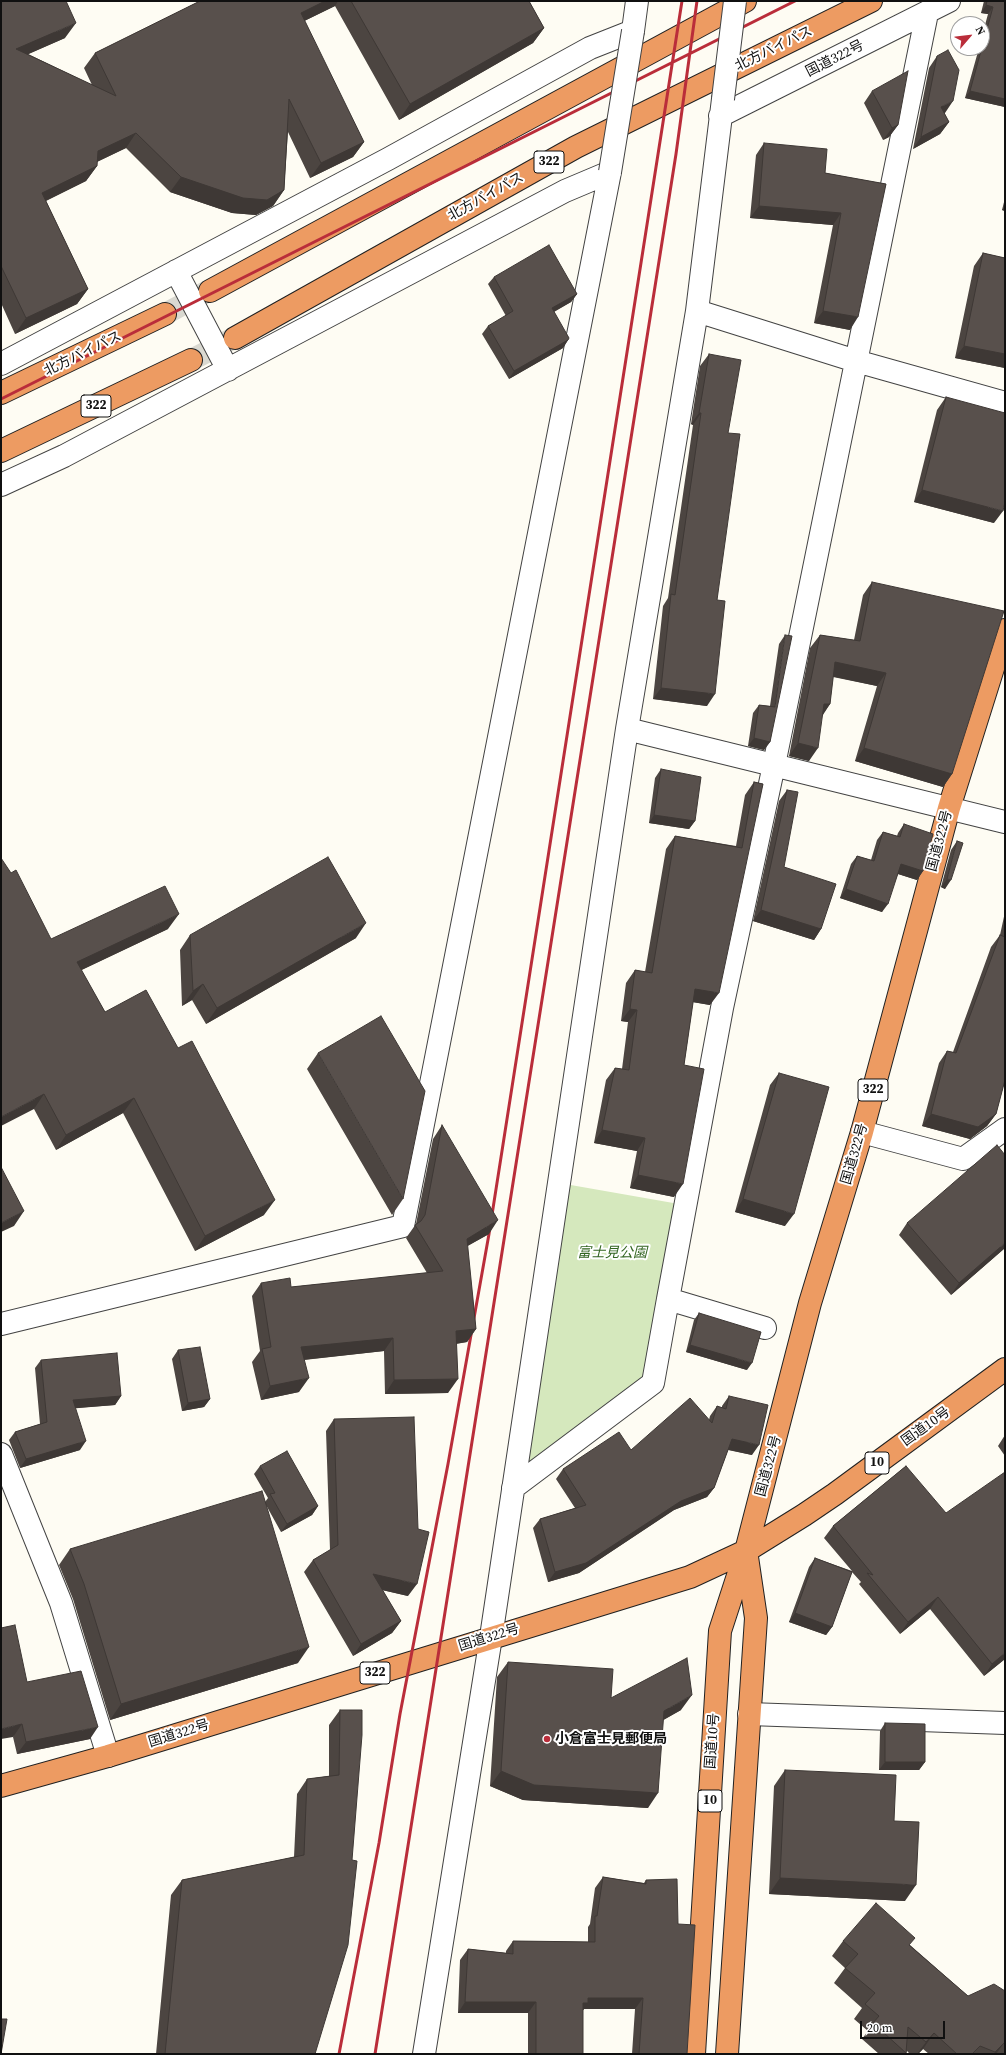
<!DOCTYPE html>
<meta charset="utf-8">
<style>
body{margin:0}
#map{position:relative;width:1006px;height:2055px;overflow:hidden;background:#fefcf3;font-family:"Source Serif 4",serif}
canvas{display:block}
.frame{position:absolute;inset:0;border:2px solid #101010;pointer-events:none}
.north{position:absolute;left:950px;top:16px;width:40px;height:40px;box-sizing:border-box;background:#fff;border:1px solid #9f9f9f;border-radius:50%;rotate:62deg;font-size:11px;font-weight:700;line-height:16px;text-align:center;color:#101010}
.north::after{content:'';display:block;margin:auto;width:14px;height:18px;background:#ba2d3a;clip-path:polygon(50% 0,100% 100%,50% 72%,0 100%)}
.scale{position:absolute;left:860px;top:2021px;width:85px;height:18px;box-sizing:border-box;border:2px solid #101010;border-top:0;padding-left:5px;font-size:12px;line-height:14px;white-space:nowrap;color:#101010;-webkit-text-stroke:3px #fff;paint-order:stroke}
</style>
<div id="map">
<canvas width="1006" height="2055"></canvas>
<div class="frame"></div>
<div class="north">N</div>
<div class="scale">20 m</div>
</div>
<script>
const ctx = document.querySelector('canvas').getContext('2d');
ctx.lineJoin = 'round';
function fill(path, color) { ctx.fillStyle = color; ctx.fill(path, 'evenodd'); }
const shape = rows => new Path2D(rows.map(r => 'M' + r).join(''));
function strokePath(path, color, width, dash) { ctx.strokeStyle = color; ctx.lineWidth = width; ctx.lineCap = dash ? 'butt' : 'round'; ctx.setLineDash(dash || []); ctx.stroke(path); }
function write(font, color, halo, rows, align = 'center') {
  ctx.font = font + ' "Source Serif 4","Noto Sans JP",serif'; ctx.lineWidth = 4; ctx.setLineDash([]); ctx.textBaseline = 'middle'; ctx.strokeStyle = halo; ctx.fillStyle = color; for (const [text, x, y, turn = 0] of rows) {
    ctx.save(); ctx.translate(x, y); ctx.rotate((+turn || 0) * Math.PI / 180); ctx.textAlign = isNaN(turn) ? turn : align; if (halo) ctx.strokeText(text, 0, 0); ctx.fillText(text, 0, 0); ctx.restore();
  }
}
fill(shape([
 [565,1184,679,1204,648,1381,521,1474]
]), '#d5e8bd');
strokePath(shape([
 [165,314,208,291],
 [191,360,232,339]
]), '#dad9d1', 22, [22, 11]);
const minor = shape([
 [720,116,949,1],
 [176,271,228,370],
 [697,311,856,361,1005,403],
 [1,364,388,159,590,48,633,31,637,1],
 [1,485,64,456,565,191,610,172],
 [627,729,1005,822],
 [862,1132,963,1159,1005,1129],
 [1,1324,403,1226,610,172],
 [765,1328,668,1299,722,1008,774,765,927,13],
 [1,1454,61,1603,108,1756],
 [513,1488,653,1383,668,1299],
 [749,1714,1005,1723],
 [424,2054,491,1637,627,729,697,311,723,99]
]);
const highway = shape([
 [210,291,745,1],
 [235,338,576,147,871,1],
 [1,393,165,314],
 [1,451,191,360],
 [1,1786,108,1756,690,1577,746,1551,804,1515,835,1494,1005,1369],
 [694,2054,720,1631,746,1551,810,1303,862,1132,949,808,1005,630],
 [727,2054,756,1618,747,1557]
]);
strokePath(minor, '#434343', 24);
strokePath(highway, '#212121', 24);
strokePath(minor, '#fff', 22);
strokePath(highway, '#ed9b62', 22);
strokePath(shape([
 [1,399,795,1],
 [339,2054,379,1843,400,1714,448,1464,489,1234,682,1],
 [375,2054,676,154,697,1]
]), '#ba2d3a', 3);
const minorBridge = shape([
 [723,99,735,1],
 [610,172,633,31]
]);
strokePath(minorBridge, '#434343', 24, []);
strokePath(minorBridge, '#fff', 22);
fill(shape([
 [1,1,65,38,28,54,92,85,84,68,95,53,200,1,529,1,544,28,533,43,399,120,335,6,304,21,364,142,353,157,310,178,288,132,284,190,273,206,256,215,232,213,170,192,126,148,97,162,97,166,86,181,46,201,88,289,77,304,15,334,1,303],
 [984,1,1005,1,1005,107,965,98,979,48,982,48,982,36,988,14,981,13],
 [937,56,944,113,949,122,940,134,913,149,929,68],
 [872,91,898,125,889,137,883,140,864,103],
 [764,143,825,173,886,184,850,330,814,323,833,225,750,218,756,155],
 [1005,198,1005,211,1002,210],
 [983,253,1005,258,1005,368,955,358,974,266],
 [494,277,577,294,571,302,554,312,568,340,563,348,509,379,482,334,488,326,506,316,488,284],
 [709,354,728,433,717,600,707,706,653,699,663,606,668,598,693,425,691,424,700,366],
 [946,397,994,523,914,502,937,410],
 [872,582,952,774,943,787,855,761,877,686,833,677,830,704,822,715,809,761,789,756,810,648,820,635,854,640,863,595],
 [785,635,770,742,764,750,748,746,753,713,759,705,770,706,779,644],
 [661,769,695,821,689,829,649,823,655,778],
 [754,782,763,784,710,1005,693,1002,684,1065,674,1197,630,1188,637,1151,594,1143,606,1080,615,1068,622,1069,628,1022,621,1021,626,983,635,970,645,972,666,849,675,836,736,846,745,795],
 [787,790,784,867,821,929,814,940,753,921,779,801],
 [904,824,923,871,917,880,898,874,882,912,840,898,851,864,857,856,871,860,877,840,883,832,897,836,898,833],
 [957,841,945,889,941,887,951,850],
 [1005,912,1005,1080,996,1114,987,1126,970,1139,922,1126,939,1063,947,1051,953,1052,991,947,1000,935],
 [168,929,81,970,105,1012,264,1215,195,1251,123,1113,56,1150,34,1109,51,939],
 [190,935,356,938,206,1024,192,1000,182,1006,180,950],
 [318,1053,403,1199,392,1215,307,1069],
 [779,1073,785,1226,735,1212,770,1085],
 [442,1125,489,1234,467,1246,476,1329,467,1342,456,1344,448,1393,385,1394,384,1351,304,1360,299,1392,261,1400,252,1362,260,1351,252,1296,261,1283,291,1287,427,1273,406,1238,416,1224,433,1139],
 [907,1223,1005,1248,951,1295,899,1235],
 [699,1313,747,1370,686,1352,694,1320],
 [178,1350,210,1399,204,1407,182,1411,172,1359],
 [41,1360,121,1396,115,1405,75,1408,80,1450,20,1468,9,1440,15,1432,40,1424,35,1368],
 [729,1396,752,1455,728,1450,714,1488,707,1497,674,1510,579,1573,548,1582,533,1528,540,1519,575,1508,556,1479,563,1469,631,1450,709,1420,710,1416,717,1406,722,1408,722,1406],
 [334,1419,408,1596,382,1590,401,1621,392,1633,353,1656,304,1572,313,1560,330,1550,326,1431],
 [1005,1435,1005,1456,998,1446],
 [260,1466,318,1506,312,1515,281,1532,266,1505,298,1663,110,1720,73,1599,59,1565,70,1549,265,1502,268,1498,254,1474],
 [906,1466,1005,1659,984,1676,930,1609,900,1634,859,1584,861,1582,852,1572,832,1627,826,1635,789,1622,809,1567,815,1558,852,1571,824,1538,833,1526],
 [508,1662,611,1698,681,1710,663,1720,648,1808,523,1800,490,1786,497,1677],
 [27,1682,90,1739,17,1754,13,1737],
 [340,1710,362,1710,315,2054,156,2054,171,1895,182,1880,294,1857,297,1794,307,1779,329,1776,329,1725],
 [885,1723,925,1762,919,1770,879,1770,880,1731],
 [785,1770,894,1821,905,1901,769,1894,774,1786],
 [603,1877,644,1883,646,1880,678,1924,687,2054,632,2054,635,2009,584,2009,583,2010,583,2054,528,2054,528,2013,458,2013,460,1960,468,1949,506,1953,506,1951,513,1941,588,1942,588,1927,590,1924,595,1888],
 [843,1941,910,1945,968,1996,1005,1991,1005,2054,929,2054,923,2049,918,2054,910,2054,907,2051,906,2054,879,2054,862,2039,868,2031,854,2019,862,2008,834,1983,845,1968,832,1956]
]), '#4c4541');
fill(shape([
 [325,1,338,1,335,6,290,28,301,13],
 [986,5,993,7,988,14,981,13],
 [76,23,65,38,6,64,16,49],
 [544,28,533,43,399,120,410,104],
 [970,91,1005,99,1005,107,965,98],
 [953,101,945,113,933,120,941,107],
 [949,122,940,134,913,149,921,137],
 [898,125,889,137,883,140,892,128],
 [136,133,126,148,88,166,98,151],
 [364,142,353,157,310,178,321,163],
 [97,166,86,181,31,208,42,193],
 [181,177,284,190,273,206,256,215,232,213,170,192],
 [759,206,841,213,833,225,750,218],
 [1005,206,1005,211,1002,210],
 [88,289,77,304,15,334,26,318],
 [577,294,571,302,546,316,552,308],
 [823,311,858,317,850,330,814,323],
 [568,340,563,348,509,379,514,371],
 [964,346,1005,354,1005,368,955,358],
 [699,413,701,413,693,425,691,424],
 [922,490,1003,511,994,523,914,502],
 [835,662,886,673,877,686,826,675],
 [661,688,715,694,707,706,653,699],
 [824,704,830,704,821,718],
 [754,738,770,742,764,750,748,746],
 [798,743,818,748,809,761,789,756],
 [864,748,952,774,943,787,855,761],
 [654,815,695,821,689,829,649,823],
 [901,864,923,871,917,880,895,873],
 [947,879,951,880,945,889,941,887],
 [846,889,888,904,882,912,840,898],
 [761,910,821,929,814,940,753,921],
 [179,914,168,929,67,977,77,962],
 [366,923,356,938,206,1024,217,1008],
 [203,984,192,1000,182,1006,193,991],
 [695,989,719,993,710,1005,686,1001],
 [630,1009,637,1010,628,1022,621,1021],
 [44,1094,34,1109,1,1126,1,1117],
 [134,1098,123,1113,56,1150,66,1135],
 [931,1114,996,1114,987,1126,970,1139,922,1126],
 [602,1130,645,1138,637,1151,594,1143],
 [638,1175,683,1184,674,1197,630,1188],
 [743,1199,794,1214,785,1226,735,1212],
 [275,1200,264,1215,195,1251,205,1236],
 [24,1211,14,1226,1,1232,1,1223],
 [498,1220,489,1234,457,1252,467,1239],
 [1005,1243,1005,1248,951,1295,959,1283],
 [476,1329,467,1342,447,1345,456,1331],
 [393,1338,384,1351,292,1361,301,1347],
 [690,1345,752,1363,747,1370,686,1352],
 [309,1378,299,1392,261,1400,270,1386],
 [458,1379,448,1393,385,1394,394,1380],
 [121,1396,115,1405,67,1409,73,1400],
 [210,1399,204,1407,182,1411,188,1403],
 [732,1439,759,1445,752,1455,725,1449],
 [86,1441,80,1450,20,1468,26,1459],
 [714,1488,707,1497,674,1510,579,1573,548,1582,555,1572,681,1501],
 [318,1506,312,1515,281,1532,287,1524],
 [373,1574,417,1584,408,1596,365,1586],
 [938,1597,930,1609,900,1634,908,1622],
 [795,1613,832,1627,826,1635,789,1622],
 [401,1621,392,1633,353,1656,361,1644],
 [309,1647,298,1663,110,1720,121,1704],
 [1005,1653,1005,1659,984,1676,992,1664],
 [692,1695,681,1710,653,1726,664,1711],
 [22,1724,13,1737,1,1739,1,1729],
 [98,1727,90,1739,17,1754,26,1742],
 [885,1762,925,1762,919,1770,879,1770],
 [501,1771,658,1793,648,1808,523,1800,490,1786],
 [780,1878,916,1885,905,1901,769,1894],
 [588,1998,643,1998,635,2009,584,2009,580,2014,583,2003],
 [465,2002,536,2002,528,2013,458,2013],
 [934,2033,923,2049,918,2054,917,2054,926,2042],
 [1004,2043,996,2054,994,2054,995,2052]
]), '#3e3835');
const building = shape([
 [1,1,66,1,76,23,16,49,116,96,95,53,200,1,325,1,301,13,364,142,321,163,289,99,284,190,267,200,243,198,181,177,136,133,98,151,97,166,42,193,88,289,26,318,1,266,1,1],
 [351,1,529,1,544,28,410,104,351,1],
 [987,1,1005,1,1005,99,970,91,993,7,986,5,987,1],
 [948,50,959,70,953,101,941,107,949,122,921,137,937,56,948,50],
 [908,71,898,125,892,128,872,91,908,71],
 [764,143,827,149,825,173,886,184,858,317,823,311,841,213,759,206,764,143],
 [549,245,577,294,552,308,569,338,568,340,514,371,488,326,513,311,494,277,549,245],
 [983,253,1005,258,1005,354,964,346,983,253],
 [709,354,741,360,728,433,740,434,717,600,725,601,715,694,661,688,671,594,675,595,701,413,699,413,709,354],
 [946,397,1005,413,1005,502,1003,511,922,490,946,397],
 [872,582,1004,611,952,774,864,748,886,673,835,662,830,704,824,704,818,748,798,743,820,635,860,641,872,582],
 [785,635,792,636,770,742,754,738,759,705,775,707,785,635],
 [661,769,701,777,695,821,654,815,661,769],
 [754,782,763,784,719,993,695,989,684,1065,704,1069,683,1184,638,1175,645,1138,602,1130,615,1068,629,1070,637,1010,630,1009,635,970,652,973,675,836,742,848,754,782],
 [787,790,798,792,784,867,836,884,821,929,761,910,787,790],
 [904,824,933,834,923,871,901,864,888,904,846,889,857,856,874,861,883,832,900,837,904,824],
 [957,841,963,843,951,880,947,879,957,841],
 [328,857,366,923,217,1008,203,984,193,991,190,935,328,857],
 [1,858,11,873,16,870,51,939,165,886,179,914,77,962,105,1012,146,990,178,1048,192,1041,275,1200,205,1236,134,1098,66,1135,44,1094,1,1117,1,858],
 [1000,935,1005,937,1005,936,1005,1080,996,1114,978,1127,931,1114,947,1051,956,1053,1000,935],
 [381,1016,425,1091,403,1199,318,1053,381,1016],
 [779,1073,829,1087,794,1214,743,1199,779,1073],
 [442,1125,498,1220,467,1239,476,1329,456,1331,458,1379,394,1380,393,1338,301,1347,309,1378,270,1386,262,1349,271,1347,261,1283,290,1278,291,1287,443,1271,415,1225,421,1221,425,1215,442,1125],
 [997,1145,1005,1155,1005,1243,959,1283,907,1223,997,1145],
 [1,1167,24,1211,1,1223,1,1167],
 [699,1313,761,1332,752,1363,690,1345,699,1313],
 [200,1347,210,1399,188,1403,178,1350,200,1347],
 [117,1353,121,1396,73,1400,86,1441,26,1459,15,1432,47,1422,41,1360,117,1353],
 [729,1396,768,1405,759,1445,732,1439,714,1488,681,1501,586,1563,555,1572,540,1519,586,1505,563,1469,619,1432,631,1450,690,1398,712,1423,717,1406,726,1409,729,1396],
 [414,1417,418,1529,429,1532,417,1584,373,1574,401,1621,361,1644,313,1560,338,1545,334,1419,414,1417],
 [287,1451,318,1506,287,1524,270,1494,275,1493,260,1466,287,1451],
 [906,1466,946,1513,1005,1472,1005,1653,992,1664,938,1597,908,1622,867,1573,873,1575,833,1526,906,1466],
 [262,1491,309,1647,121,1704,84,1584,70,1549,262,1491],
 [815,1558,852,1572,832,1627,795,1613,815,1558],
 [15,1625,27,1682,81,1671,98,1727,26,1742,22,1724,1,1729,1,1628,15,1625],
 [687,1658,692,1695,664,1711,658,1793,534,1785,501,1771,508,1662,613,1669,611,1698,687,1658],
 [340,1710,362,1710,362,1735,352,1860,357,1861,348,1945,315,2054,165,2054,182,1880,304,1855,307,1779,339,1775,340,1710],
 [885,1723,925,1724,925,1762,885,1762,885,1723],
 [785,1770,896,1775,894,1821,919,1822,916,1885,780,1878,785,1770],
 [603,1877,646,1884,646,1880,677,1879,678,1924,695,1925,687,2054,639,2054,643,1998,588,1998,588,2003,583,2003,583,2054,536,2054,536,2002,465,2002,468,1949,513,1954,513,1941,595,1942,595,1916,597,1916,603,1877],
 [876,1903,915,1938,909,1945,968,1996,994,1984,1005,1991,1005,2044,1004,2043,995,2052,980,2046,972,2054,957,2054,934,2033,926,2042,908,2027,906,2053,873,2023,879,2016,865,2004,875,1993,845,1968,858,1954,843,1941,876,1903],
 [1,2019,7,2019,1,2054,1,2019]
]);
fill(building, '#58504c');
strokePath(building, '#3e3835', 1);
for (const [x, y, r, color] of [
 [547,1739,4,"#ba2d3a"]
]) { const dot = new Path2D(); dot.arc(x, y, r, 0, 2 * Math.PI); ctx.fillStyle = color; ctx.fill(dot); strokePath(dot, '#fff', 1.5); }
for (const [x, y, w] of [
 [549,162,30],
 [96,406,30],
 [873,1090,30],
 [877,1463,24],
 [375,1673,30],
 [710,1801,24]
]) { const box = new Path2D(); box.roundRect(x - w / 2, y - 11, w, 22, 3); ctx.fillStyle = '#fff'; ctx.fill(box); strokePath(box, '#101010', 1); }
write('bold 13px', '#101010', null, [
 ["322",549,162],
 ["322",96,406],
 ["322",873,1090],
 ["10",877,1463],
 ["322",375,1673],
 ["10",710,1801]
]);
write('14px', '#101010', '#fff', [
 ["北方バイパス",774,49,-26],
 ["国道322号",835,59,-27],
 ["北方バイパス",486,197,-29],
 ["北方バイパス",83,354,-26],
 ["国道322号",940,841,-75],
 ["国道322号",855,1154,-74],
 ["国道10号",926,1427,-36],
 ["国道322号",769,1466,-75],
 ["国道322号",489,1638,-17],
 ["国道322号",179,1734,-17],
 ["国道10号",713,1741,-86]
]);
write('italic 14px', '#336522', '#fff', [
 ["富士見公園",612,1253]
]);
write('bold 14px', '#101010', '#fff', [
 ["小倉富士見郵便局",555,1739]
], 'left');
</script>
